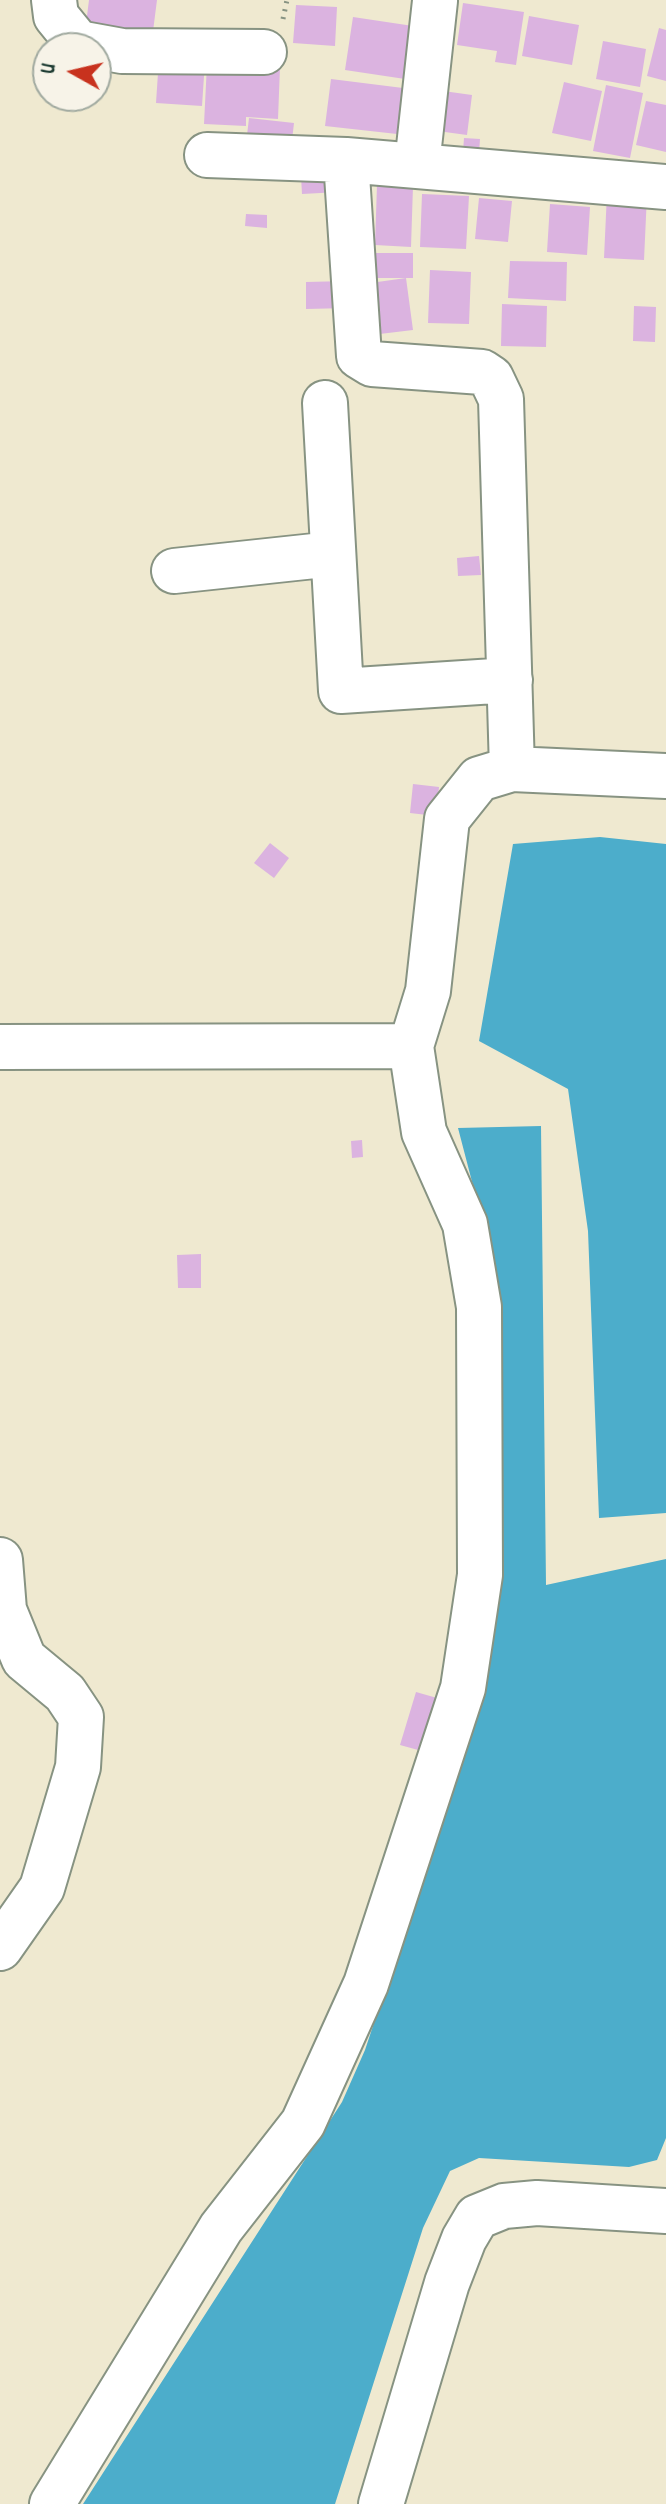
<!DOCTYPE html>
<style>
body{margin:0}
#map{position:relative;width:666px;height:2504px;overflow:hidden;background:#efe9d0;font-family:Dekko,sans-serif}
canvas{display:block}
.north{position:absolute;left:32px;top:32px;width:80px;height:80px;box-sizing:border-box;background:#f7f3e8;border:2px solid #a1aaa0;border-radius:50%;rotate:278deg;font-size:22px;font-weight:700;line-height:32px;text-align:center;color:#1f3d34}
.north::after{content:'';display:block;margin:auto;width:28px;height:36px;background:#c8321e;clip-path:polygon(50% 0,100% 100%,50% 72%,0 100%)}
</style>
<div id="map">
<canvas width="666" height="2504"></canvas>
<div class="north">U</div>
</div>
<script>
const ctx = document.querySelector('canvas').getContext('2d');
ctx.lineJoin = 'round';
function fill(path, color) { ctx.fillStyle = color; ctx.fill(path, 'evenodd'); }
const shape = rows => new Path2D(rows.map(r => 'M' + r).join(''));
function strokePath(path, color, width, dash) { ctx.strokeStyle = color; ctx.lineWidth = width; ctx.lineCap = dash ? 'butt' : 'round'; ctx.setLineDash(dash || []); ctx.stroke(path); }
fill(shape([
 [600,837,666,844,666,1513,599,1518,588,1231,568,1089,479,1041,513,844],
 [541,1126,546,1585,666,1559,666,2138,657,2160,629,2167,479,2158,450,2171,423,2228,335,2504,83,2504,342,2102,365,2050,482,1698,476,1197,458,1128]
]), '#4cadcb');
fill(shape([
 [89,0,157,0,152,39,85,32],
 [463,3,524,12,516,65,495,62,497,51,457,45],
 [296,5,337,7,335,46,293,43],
 [529,16,579,25,572,65,522,56],
 [353,17,413,26,405,79,345,70],
 [659,28,666,30,666,81,647,76],
 [603,41,646,49,640,87,596,79],
 [159,58,205,61,202,106,156,103],
 [207,64,280,67,278,119,246,117,246,126,204,124],
 [331,79,411,89,406,135,325,126],
 [564,82,602,91,591,141,552,133],
 [606,85,643,93,630,158,593,151],
 [436,90,472,95,467,135,430,130],
 [646,101,666,105,666,152,636,145],
 [249,118,294,123,291,149,246,144],
 [464,138,480,139,479,153,463,152],
 [300,159,339,192,302,194],
 [377,185,413,186,411,247,375,245],
 [607,193,647,195,644,260,604,258],
 [422,194,469,196,466,249,420,247],
 [479,198,512,201,508,242,475,239],
 [550,204,590,207,587,255,547,252],
 [246,214,267,215,267,228,245,226],
 [361,253,413,253,413,278,361,278],
 [510,261,567,262,566,301,508,298],
 [430,270,471,272,469,324,428,323],
 [406,278,413,330,363,336,356,285],
 [347,281,348,308,306,309,306,282],
 [502,304,547,306,546,347,501,346],
 [634,306,656,307,655,342,633,341],
 [479,556,481,575,458,576,457,558],
 [413,784,439,787,436,816,410,813],
 [270,843,289,858,274,878,254,863],
 [362,1140,363,1157,352,1158,351,1141],
 [201,1254,201,1288,178,1288,177,1255],
 [416,1692,444,1700,429,1753,400,1745]
]), '#dbb3e0');
const minor = shape([
 [54,0,56,16,78,43,122,51,264,52],
 [207,155,346,160,666,187],
 [346,160,359,356,372,364,482,372,491,378,501,399,512,769],
 [417,165,435,1],
 [325,403,341,691,510,680],
 [174,571,333,554],
 [0,1047,411,1046],
 [0,1560,4,1610,24,1659,65,1693,81,1717,78,1767,42,1888,0,1948],
 [52,2504,221,2228,303,2123,366,1984,463,1688,480,1575,479,1307,465,1224,424,1132,411,1046,428,991,447,819,479,779,512,769,666,776],
 [381,2504,447,2283,464,2239,477,2217,504,2206,537,2203,666,2211]
]);
strokePath(minor, '#879382', 48);
strokePath(shape([
 [283,19,287,0]
]), '#879382', 5, [2, 6]);
strokePath(minor, '#fff', 44);
</script>
